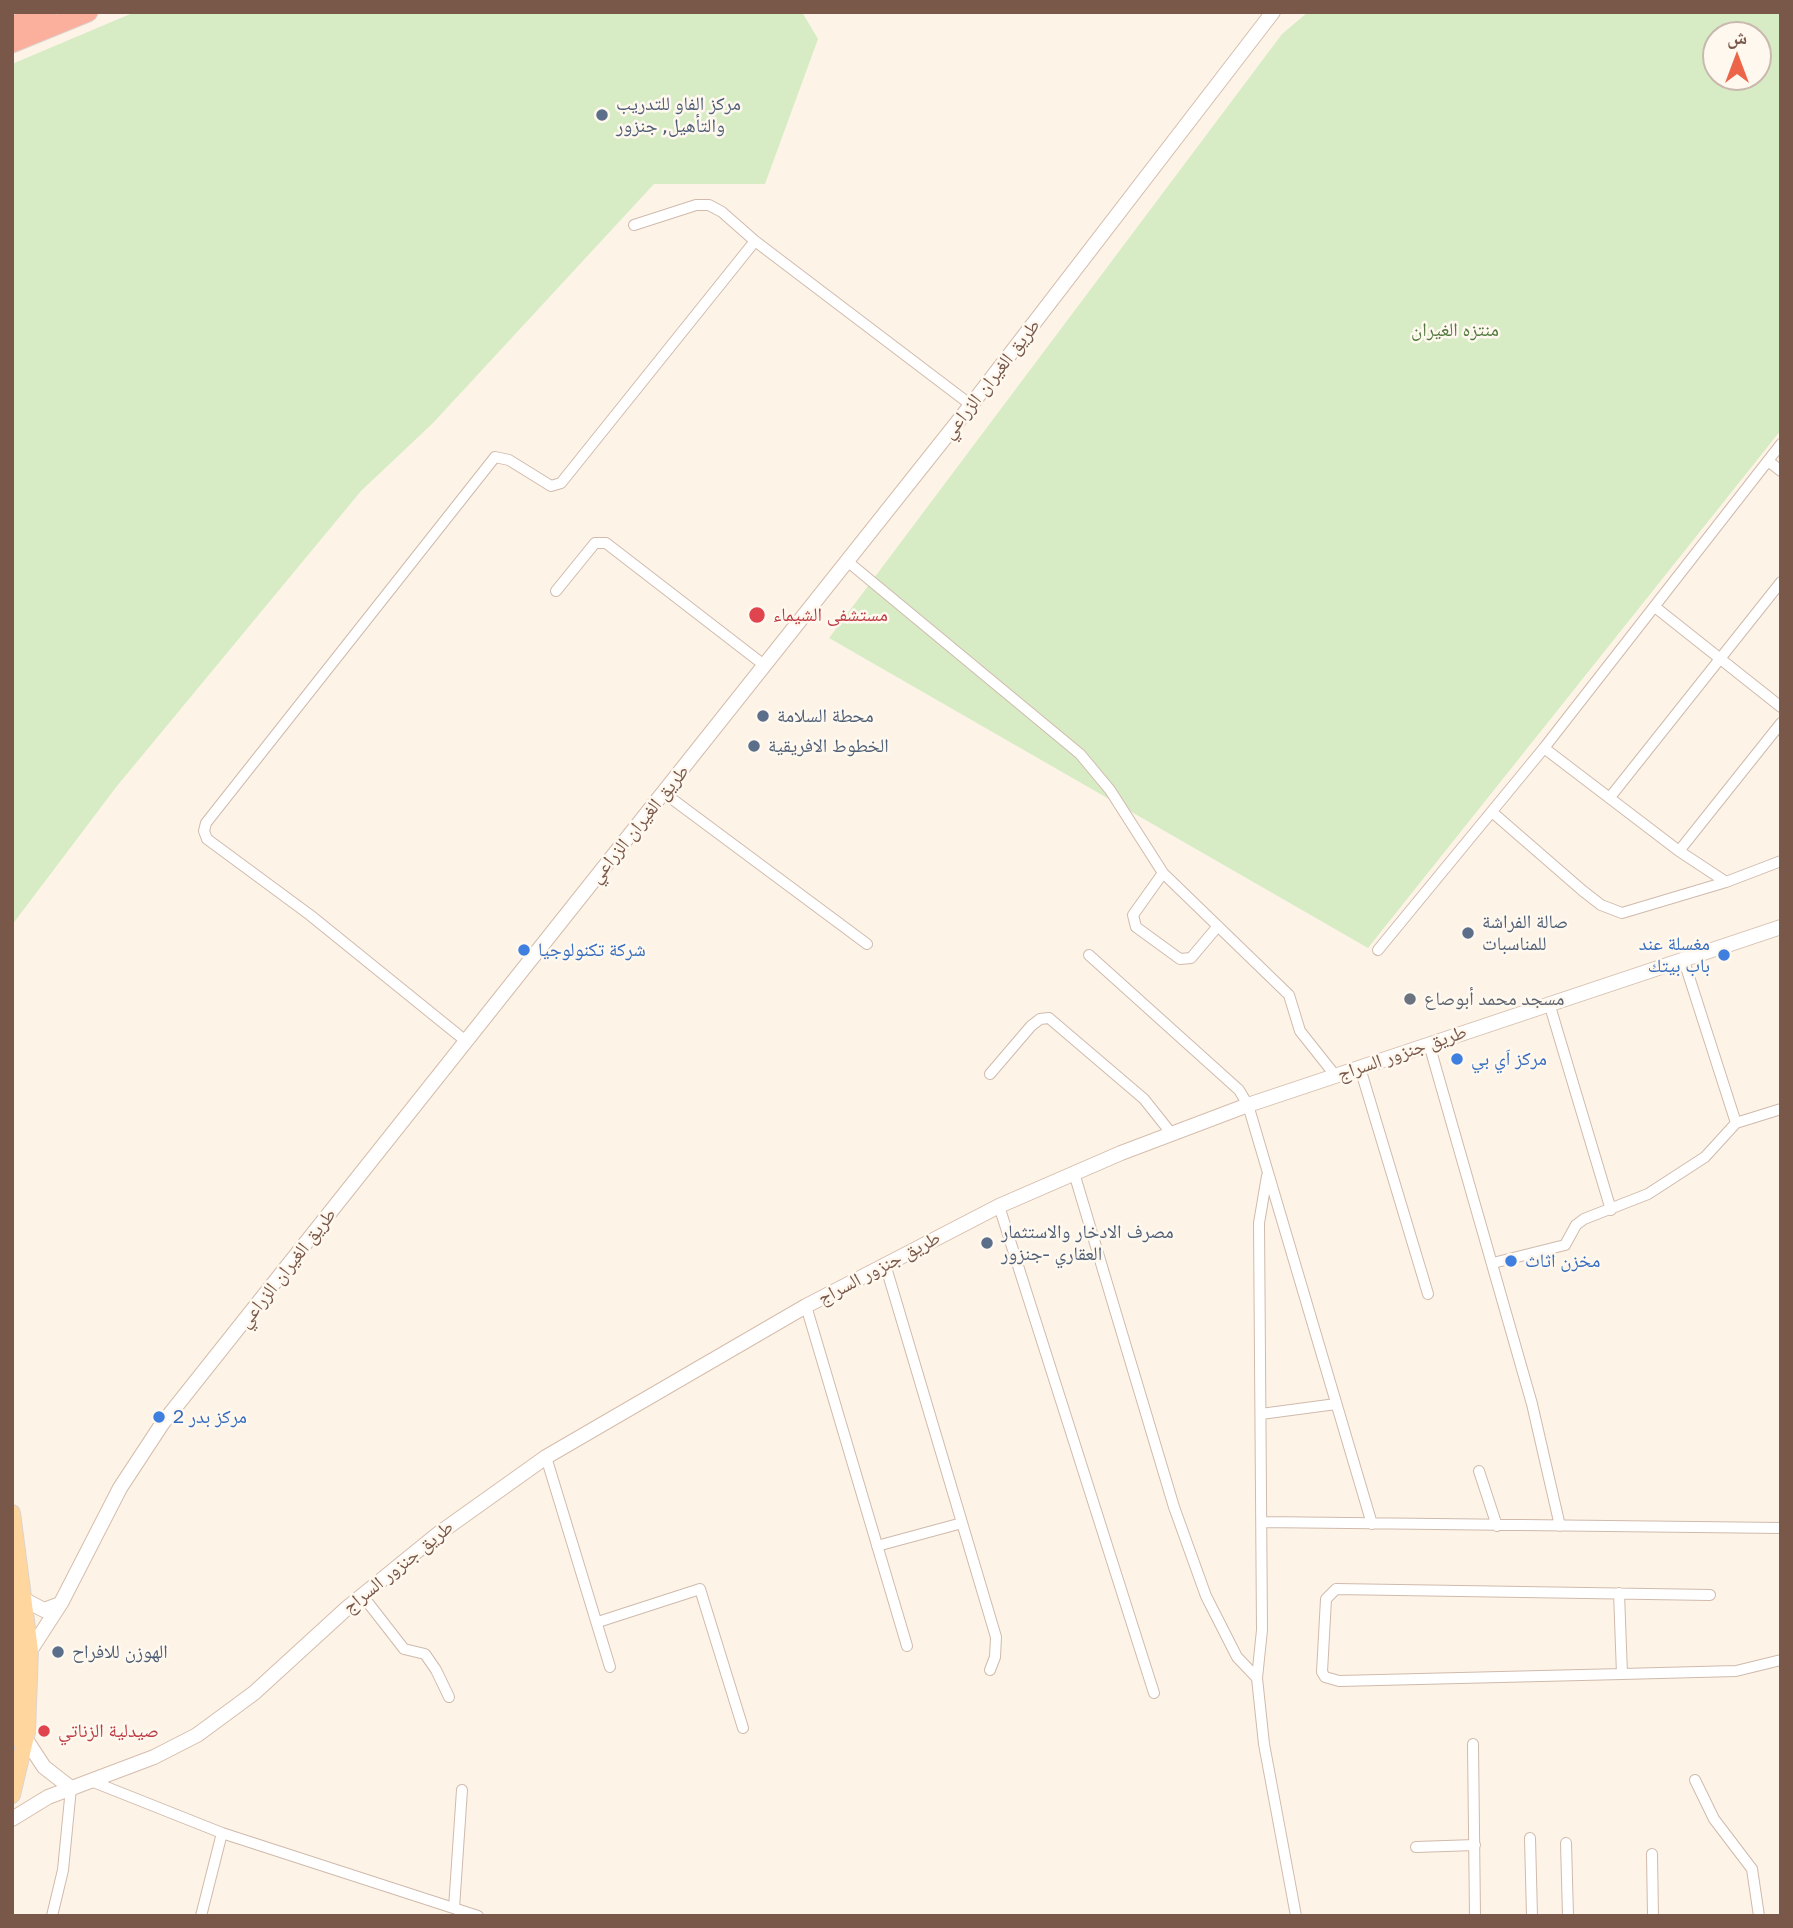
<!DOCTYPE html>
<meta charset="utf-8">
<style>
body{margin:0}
#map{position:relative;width:1793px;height:1928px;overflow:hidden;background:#fdf4e7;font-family:"Golos Text","Noto Naskh Arabic",sans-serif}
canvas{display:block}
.frame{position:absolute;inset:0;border:14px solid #79584a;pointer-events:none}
.north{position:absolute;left:1702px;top:21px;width:70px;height:70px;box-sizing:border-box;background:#fff8ef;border:2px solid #c9b8ad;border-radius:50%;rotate:0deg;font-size:19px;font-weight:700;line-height:28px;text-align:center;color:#79584a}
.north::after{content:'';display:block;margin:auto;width:24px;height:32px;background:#ec6548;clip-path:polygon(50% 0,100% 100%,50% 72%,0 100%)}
</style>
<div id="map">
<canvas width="1793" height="1928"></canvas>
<div class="frame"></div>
<div class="north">ش</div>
</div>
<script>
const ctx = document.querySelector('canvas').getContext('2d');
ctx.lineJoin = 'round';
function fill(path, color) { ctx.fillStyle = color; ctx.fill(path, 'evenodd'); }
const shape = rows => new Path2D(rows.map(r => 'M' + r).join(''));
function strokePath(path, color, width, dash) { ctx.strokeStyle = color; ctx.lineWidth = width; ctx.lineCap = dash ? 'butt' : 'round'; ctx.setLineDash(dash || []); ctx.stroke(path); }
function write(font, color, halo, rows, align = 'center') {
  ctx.font = font + ' "Golos Text","Noto Naskh Arabic",sans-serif'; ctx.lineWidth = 5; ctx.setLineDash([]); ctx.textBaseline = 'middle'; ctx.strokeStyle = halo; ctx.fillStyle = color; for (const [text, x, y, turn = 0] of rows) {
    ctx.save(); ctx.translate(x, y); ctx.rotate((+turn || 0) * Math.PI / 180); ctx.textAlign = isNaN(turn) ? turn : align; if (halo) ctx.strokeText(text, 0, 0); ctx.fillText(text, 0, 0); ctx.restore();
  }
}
fill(shape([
 [135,12,802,12,818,39,765,184,654,184,433,423,361,491,117,786,12,925,12,64],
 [1308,12,1781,12,1781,430,1368,948,829,638,1282,34],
 [1716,35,1758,35,1758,77,1716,77]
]), '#d7ecc5');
const street = shape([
 [634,225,696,205,709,205,722,212,755,241,971,405],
 [1768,461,1781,471],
 [847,561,1080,754,1110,790,1163,873,1289,995,1300,1031,1335,1075],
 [556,591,595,543,606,543,764,665],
 [1655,607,1781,707],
 [1544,748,1679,851,1726,882],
 [664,793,867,944],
 [1611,796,1781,582],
 [1492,812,1583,891,1601,905,1622,913,1726,882,1781,861],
 [1679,851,1781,723],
 [1163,873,1133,915,1136,927,1180,959,1191,958,1218,926],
 [1378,950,1544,748,1781,444],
 [1089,955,1239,1090,1248,1105,1372,1524],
 [1684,961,1736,1123],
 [1549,1003,1611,1210],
 [467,1042,310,915,207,839,204,831,206,823,495,457,509,460,551,486,561,483,755,241],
 [1429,1044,1532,1404,1560,1526],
 [1360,1068,1428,1294],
 [990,1074,1031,1026,1040,1019,1049,1018,1144,1099,1171,1133],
 [1074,1173,1174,1507,1206,1596,1237,1657,1257,1678],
 [1267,1176,1259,1223,1262,1630,1257,1678,1264,1744,1296,1916],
 [999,1206,1154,1693],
 [1493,1263,1565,1245,1576,1225,1584,1219,1648,1194,1705,1157,1736,1123,1781,1109],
 [885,1264,996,1637,995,1657,990,1670],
 [806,1306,907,1646],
 [1261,1414,1336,1404],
 [546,1457,610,1667],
 [1479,1471,1497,1526],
 [1262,1522,1781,1528],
 [877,1546,962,1523],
 [1619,1593,1622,1674],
 [362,1595,404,1649,425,1654,436,1670,449,1697],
 [1710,1595,1336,1589,1326,1599,1322,1672,1325,1677,1339,1681,1622,1674,1736,1671,1781,1660],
 [598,1622,700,1589,743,1728],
 [1473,1744,1475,1916],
 [1695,1780,1714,1819,1752,1869,1759,1916],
 [91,1781,222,1833,478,1916],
 [1530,1838,1532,1916],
 [1566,1843,1568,1916],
 [1416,1847,1475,1845],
 [1652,1854,1653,1916],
 [454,1908,462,1790],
 [52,1916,63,1870,71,1788],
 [201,1916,222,1833]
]);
const secondary = shape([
 [25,1600,44,1610,60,1604],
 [30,1651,61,1603,120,1488,162,1424,971,405,1273,12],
 [25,1738,44,1767,71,1788],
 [12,1819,48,1797,154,1757,197,1735,254,1693,347,1608,438,1534,546,1457,806,1306,999,1206,1121,1153,1248,1105,1781,927]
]);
const primary = shape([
 [12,1513,30,1651,27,1732,12,1795],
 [12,1600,18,1681,12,1738]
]);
const highway = shape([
 [12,26,47,12],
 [12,43,88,12]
]);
strokePath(street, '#d0baac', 12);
strokePath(secondary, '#d6bdac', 16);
strokePath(primary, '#dcd4d0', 18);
strokePath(highway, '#dcd4d0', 21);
strokePath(street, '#fff', 10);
strokePath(secondary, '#fff', 14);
strokePath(primary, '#fed69e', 16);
strokePath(highway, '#fab09c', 19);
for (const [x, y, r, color] of [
 [602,115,7,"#5c6f8a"],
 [757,615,9,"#e0444e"],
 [763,716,7,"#5c6f8a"],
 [754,746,7,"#5c6f8a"],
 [1468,933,7,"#5c6f8a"],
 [524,950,7,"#3f7fe0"],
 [1724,955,7,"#3f7fe0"],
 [1410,999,7,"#6b7280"],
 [1457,1059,7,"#3f7fe0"],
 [987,1243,7,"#5c6f8a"],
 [1511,1261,7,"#3f7fe0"],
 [159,1417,7,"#3f7fe0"],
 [58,1652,7,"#5c6f8a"],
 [44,1731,7,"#e0444e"]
]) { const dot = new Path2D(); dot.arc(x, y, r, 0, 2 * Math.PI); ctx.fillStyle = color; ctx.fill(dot); strokePath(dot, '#fff8ef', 2.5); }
write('19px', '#4e5e75', '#fff8ef', [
 ["مركز الفاو للتدريب",616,104],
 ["والتأهيل, جنزور",616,126],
 ["محطة السلامة",777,716],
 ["الخطوط الافريقية",768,746],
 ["صالة الفراشة",1482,922],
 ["للمناسبات",1482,944],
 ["مصرف الادخار والاستثمار",1001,1232],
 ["العقاري -جنزور",1001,1254],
 ["الهوزن للافراح",72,1652]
], 'left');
write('19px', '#52793e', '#fff8ef', [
 ["منتزه الغيران",1455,330]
]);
write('19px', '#79584a', '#fff8ef', [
 ["طريق الغيران الزراعي",991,379,-52],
 ["طريق الغيران الزراعي",639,824,-51],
 ["طريق جنزور السراج",1402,1053,-19],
 ["طريق الغيران الزراعي",287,1268,-52],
 ["طريق جنزور السراج",879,1268,-28],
 ["طريق جنزور السراج",398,1567,-39]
]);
write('19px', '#be3a42', '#fff8ef', [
 ["مستشفى الشيماء",773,615],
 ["صيدلية الزناتي",58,1731]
], 'left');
write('19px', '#366cbe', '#fff8ef', [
 ["مغسلة عند",1710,944,"right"],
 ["باب بيتك",1710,966,"right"],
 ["شركة تكنولوجيا",538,950],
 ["مركز اَي بي",1471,1059],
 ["مخزن اثاث",1525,1261],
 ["مركز بدر 2",173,1417]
], 'left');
write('19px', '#5b616d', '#fff8ef', [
 ["مسجد محمد أبوصاع",1424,999]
], 'left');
</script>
